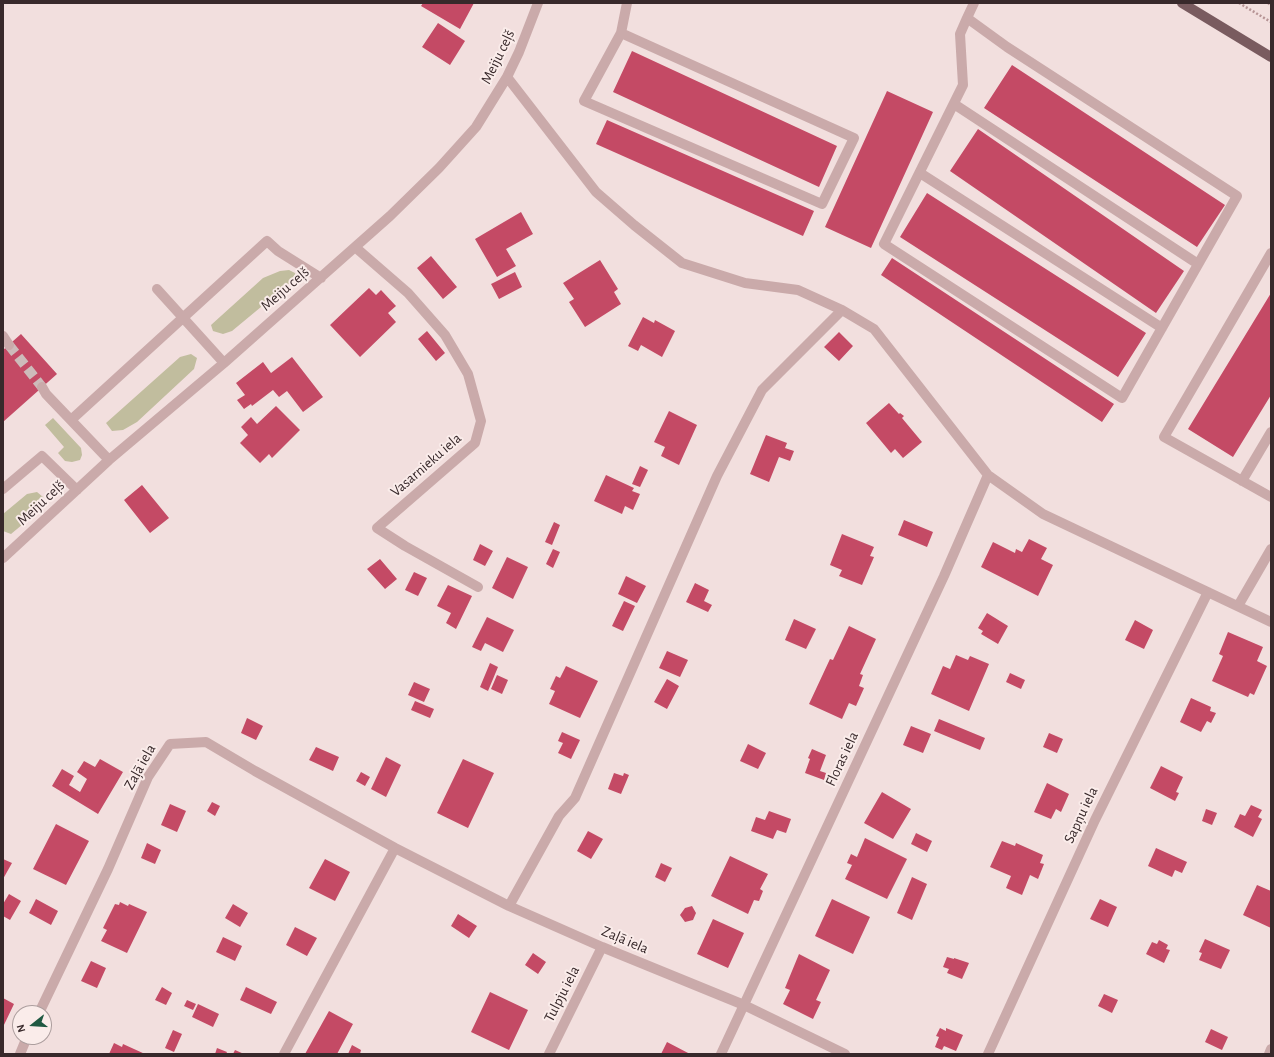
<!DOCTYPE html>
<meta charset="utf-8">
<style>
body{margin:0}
#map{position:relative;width:1274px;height:1057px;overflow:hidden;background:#f2dfde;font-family:"Alegreya Sans",sans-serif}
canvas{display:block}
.frame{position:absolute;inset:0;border:4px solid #38292b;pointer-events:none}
.north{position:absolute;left:12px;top:1005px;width:40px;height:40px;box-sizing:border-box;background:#faecea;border:1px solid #ac9e9e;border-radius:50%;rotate:253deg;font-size:11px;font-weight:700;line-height:16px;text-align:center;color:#38292b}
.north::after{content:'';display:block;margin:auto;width:14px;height:18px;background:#1f5942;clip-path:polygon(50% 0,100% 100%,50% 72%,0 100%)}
</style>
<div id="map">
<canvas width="1274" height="1057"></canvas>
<div class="frame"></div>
<div class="north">N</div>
</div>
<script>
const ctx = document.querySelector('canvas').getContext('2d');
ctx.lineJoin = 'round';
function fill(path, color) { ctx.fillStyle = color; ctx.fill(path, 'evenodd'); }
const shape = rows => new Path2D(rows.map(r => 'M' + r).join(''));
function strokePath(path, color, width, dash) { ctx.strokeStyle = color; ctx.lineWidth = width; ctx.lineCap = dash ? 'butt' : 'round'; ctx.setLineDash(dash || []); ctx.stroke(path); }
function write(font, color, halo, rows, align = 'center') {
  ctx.font = font + ' "Alegreya Sans",sans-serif'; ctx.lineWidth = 4; ctx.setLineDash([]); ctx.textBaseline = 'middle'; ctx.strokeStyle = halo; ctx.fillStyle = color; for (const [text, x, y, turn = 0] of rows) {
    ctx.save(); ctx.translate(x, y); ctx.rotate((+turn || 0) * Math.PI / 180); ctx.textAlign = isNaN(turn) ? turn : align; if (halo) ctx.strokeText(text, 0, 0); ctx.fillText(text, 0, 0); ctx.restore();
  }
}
fill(shape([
 [289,270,295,273,296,278,232,331,223,334,213,331,211,325,263,278,280,271],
 [191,354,197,358,194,369,137,422,123,430,112,431,106,423,180,357],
 [53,418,81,448,82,455,80,460,72,462,65,461,58,453,64,447,45,425],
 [37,492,43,497,46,505,11,534,3,531,3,514,27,494]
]), '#c1bd9e');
fill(shape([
 [423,3,474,3,460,29,421,6],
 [438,23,465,41,450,65,422,47],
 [632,51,837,146,819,187,613,92],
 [1012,65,1225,205,1197,247,984,108],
 [887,91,933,112,871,248,825,227],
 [607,120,814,211,803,236,596,144],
 [978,129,1184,271,1156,313,950,171],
 [927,193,1146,333,1118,377,900,237],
 [521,212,533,234,506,249,516,266,497,277,475,239],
 [431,256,457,287,443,299,417,268],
 [892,258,1114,404,1102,422,881,275],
 [600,260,618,289,614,292,621,304,585,327,569,302,574,299,563,283],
 [515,272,522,287,499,299,491,284],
 [369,288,376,295,381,290,396,306,388,313,396,322,360,357,330,325],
 [1271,293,1271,395,1233,457,1188,429],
 [643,317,654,323,655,320,675,331,662,357,641,345,638,351,628,346],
 [427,331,445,353,436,361,418,339],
 [839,332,853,346,839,361,824,347],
 [21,334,57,374,3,422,3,350],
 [292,357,323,397,303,412,287,391,279,397,273,390,252,406,251,404,244,409,237,400,245,395,236,383,263,362,271,373],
 [889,403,899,414,900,413,904,416,902,418,922,442,903,458,895,449,891,453,866,423],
 [276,406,300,430,272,458,269,454,260,463,240,443,248,435,241,427,251,417,257,424],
 [669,411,697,425,679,465,661,456,665,447,654,442],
 [766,435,787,443,785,448,794,451,790,461,779,457,769,482,750,474],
 [640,466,648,470,640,487,632,484],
 [606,475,634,488,632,491,640,494,633,510,625,506,622,514,594,501],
 [142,485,169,518,150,533,124,500],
 [904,520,933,532,927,547,898,535],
 [554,522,560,525,552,545,545,542],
 [842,534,874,547,870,556,874,557,862,585,839,576,842,570,830,565],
 [1029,539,1047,548,1041,559,1053,565,1038,596,981,567,993,542,1015,553,1016,549,1022,552],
 [480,544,493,551,485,566,473,560],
 [553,549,560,552,553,568,546,564],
 [507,557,528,567,513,599,492,588],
 [380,559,397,579,385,589,367,569],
 [414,572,427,578,418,596,405,590],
 [626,576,646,586,637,603,618,594],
 [695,583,709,590,704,601,712,605,708,612,686,602],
 [448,585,472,596,456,629,446,623,451,613,437,606],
 [624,601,635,606,623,631,612,626],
 [987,613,1008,626,998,644,981,634,983,631,978,628],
 [487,617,514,630,503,652,485,643,481,651,472,647],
 [794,619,816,629,806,649,785,640],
 [1135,620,1153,630,1144,649,1125,640],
 [849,626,876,639,860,674,863,675,859,686,864,688,856,706,849,703,842,719,809,704,830,659,833,660],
 [1228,632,1263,647,1257,661,1267,666,1254,695,1250,693,1248,697,1212,681,1223,656,1219,654],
 [667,651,688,660,680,677,659,668],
 [956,655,968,660,970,656,989,664,969,711,931,694,943,666,950,669],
 [490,663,498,667,488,691,480,687],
 [566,666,598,681,580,718,549,704,555,691,550,689,556,676,560,678],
 [1010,673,1025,680,1021,689,1006,682],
 [497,675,508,680,502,694,491,689],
 [667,679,679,686,667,709,654,702],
 [414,682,430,689,424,702,408,695],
 [1191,698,1211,707,1210,711,1216,713,1211,723,1207,721,1201,732,1180,722],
 [415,701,434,709,430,718,411,710],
 [247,718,263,726,256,740,241,733],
 [939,719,985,738,980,750,934,731],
 [911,726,931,734,923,753,903,745],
 [562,732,580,740,571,759,558,753,563,743,558,741],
 [1049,733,1063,739,1057,753,1043,747],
 [748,744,766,753,758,769,740,761],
 [316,747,339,757,333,771,309,760],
 [812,749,826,755,820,771,826,773,824,780,805,773,810,759,808,758],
 [386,757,401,765,386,797,371,789],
 [100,759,123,772,98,814,52,786,62,769,74,776,69,785,80,792,87,779,77,772,84,761,95,767],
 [463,759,494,773,468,828,437,813],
 [1161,766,1183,777,1176,792,1179,793,1175,801,1150,788],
 [361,772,370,777,365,786,356,781],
 [614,773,623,776,624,773,629,775,621,794,608,789],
 [1047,783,1069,794,1061,812,1056,809,1051,819,1034,812],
 [882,792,911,809,893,839,864,823],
 [212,802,220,806,215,816,207,811],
 [170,804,186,811,177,832,161,825],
 [1251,805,1262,810,1258,817,1262,819,1253,837,1234,827,1240,814,1245,816],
 [1206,809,1217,813,1212,825,1202,821],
 [769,811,791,819,786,833,777,830,773,839,751,831,756,817,765,820],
 [56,824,89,841,66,885,33,869],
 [588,831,603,839,591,859,577,851],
 [916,833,932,841,927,852,911,844],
 [865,838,907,859,887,899,845,879,852,865,847,863,851,854,857,857],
 [1002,841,1015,846,1016,843,1043,855,1040,863,1044,864,1038,879,1030,875,1022,895,1006,888,1011,876,990,867],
 [147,843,161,850,155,864,141,858],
 [1156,848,1187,862,1182,873,1175,870,1172,877,1148,866],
 [730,856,768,874,760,889,763,891,759,901,754,900,748,914,711,896],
 [3,859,12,863,3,879],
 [325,859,350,872,335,901,309,888],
 [661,863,672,868,665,882,655,877],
 [912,877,927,884,912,920,897,913],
 [1257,885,1271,891,1271,928,1243,915],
 [9,894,21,901,10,920,3,916,3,904],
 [36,899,58,911,51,925,29,913],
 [832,899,870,917,853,954,815,936],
 [1100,899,1117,907,1108,927,1090,919],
 [120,902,128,906,129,904,147,912,127,953,101,941,107,930,103,928,115,904,119,905],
 [233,904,248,913,240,927,225,918],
 [692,906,696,913,693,920,685,922,680,915,685,908],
 [458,914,477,926,469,938,451,926],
 [713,919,744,933,728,968,697,954],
 [295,927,317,938,307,956,286,945],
 [223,937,242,946,235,961,216,952],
 [1205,939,1230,950,1221,969,1199,960,1202,953,1199,952],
 [1159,940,1168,945,1166,949,1170,950,1164,963,1146,954,1152,942,1157,944],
 [533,953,546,962,538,974,525,965],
 [799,954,830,970,816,1000,821,1002,813,1019,783,1004,790,990,785,988],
 [947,957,954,959,954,958,969,963,962,979,947,973,949,969,943,967],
 [91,961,106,968,97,988,81,981],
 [162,987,172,993,166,1005,155,1000],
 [246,987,277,1002,271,1014,240,1000],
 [490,992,528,1010,509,1050,471,1032],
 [1104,994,1118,1000,1112,1013,1098,1006],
 [3,998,14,1004,3,1027],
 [187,1000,196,1004,193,1010,184,1006],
 [198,1004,219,1014,213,1027,192,1017],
 [329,1011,353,1024,337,1054,305,1054],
 [940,1028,946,1031,946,1028,963,1035,956,1051,944,1046,942,1050,935,1047,939,1037,936,1036],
 [1211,1029,1228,1037,1222,1050,1205,1042],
 [173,1030,182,1034,174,1052,165,1048],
 [667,1042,690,1054,661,1054],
 [114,1043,122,1047,123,1044,145,1054,109,1054],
 [352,1045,361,1050,360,1054,348,1054],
 [217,1048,227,1052,226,1054,215,1054],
 [235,1050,244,1054,233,1054]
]), '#c44a65');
strokePath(shape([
 [9,345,42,387]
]), '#cdbbba', 10, [10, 5]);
strokePath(shape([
 [1239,3,1271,22],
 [1268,3,1271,5]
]), '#b69495', 2.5, [2, 2]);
strokePath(shape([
 [967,18,1007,47,1237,196,1122,398,884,244,963,85,960,34,967,18,974,3],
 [621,33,854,138,822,204,584,101,621,33,627,3],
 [507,77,596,192,634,225,682,263,745,283,798,290,842,310,874,329,988,475,1043,514,1271,622],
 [954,104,1198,264],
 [920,173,1162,328],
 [355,247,408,293,445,335,468,374,481,421,475,443,377,528,405,546,478,587],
 [1271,253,1164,437,1271,497],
 [157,289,224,363],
 [3,336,9,345],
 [42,387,46,394,109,460],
 [71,420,267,241,278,251,321,278],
 [1242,481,1271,432],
 [3,489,42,456,77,490],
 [3,558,109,460,224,363,390,216,439,168,476,127,507,77,519,52,538,3],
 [1238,606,1271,549],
 [509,906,559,816,575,798,717,476,762,390,842,310],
 [39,1013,108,869,148,777,170,744,206,742,255,771,395,848,509,906,602,947,744,1005,845,1054],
 [20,1054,27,1037],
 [284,1054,395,848],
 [549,1054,602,947],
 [721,1054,944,576,988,475],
 [988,1054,1095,820,1208,592],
 [1269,1054,1271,1049]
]), '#caaaaa', 10);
strokePath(shape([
 [1182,3,1271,57]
]), '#795b5f', 10);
write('15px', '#38292b', '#faecea', [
 ["Meiju ceļš",498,57,-64],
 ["Meiju ceļš",285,289,-41],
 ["Vasarnieku iela",426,465,-41],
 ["Meiju ceļš",41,503,-43],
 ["Floras iela",842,759,-65],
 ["Zaļā iela",140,767,-61],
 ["Sapņu iela",1081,815,-65],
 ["Zaļā iela",625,940,23],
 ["Tulpju iela",562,994,-63]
]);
</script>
